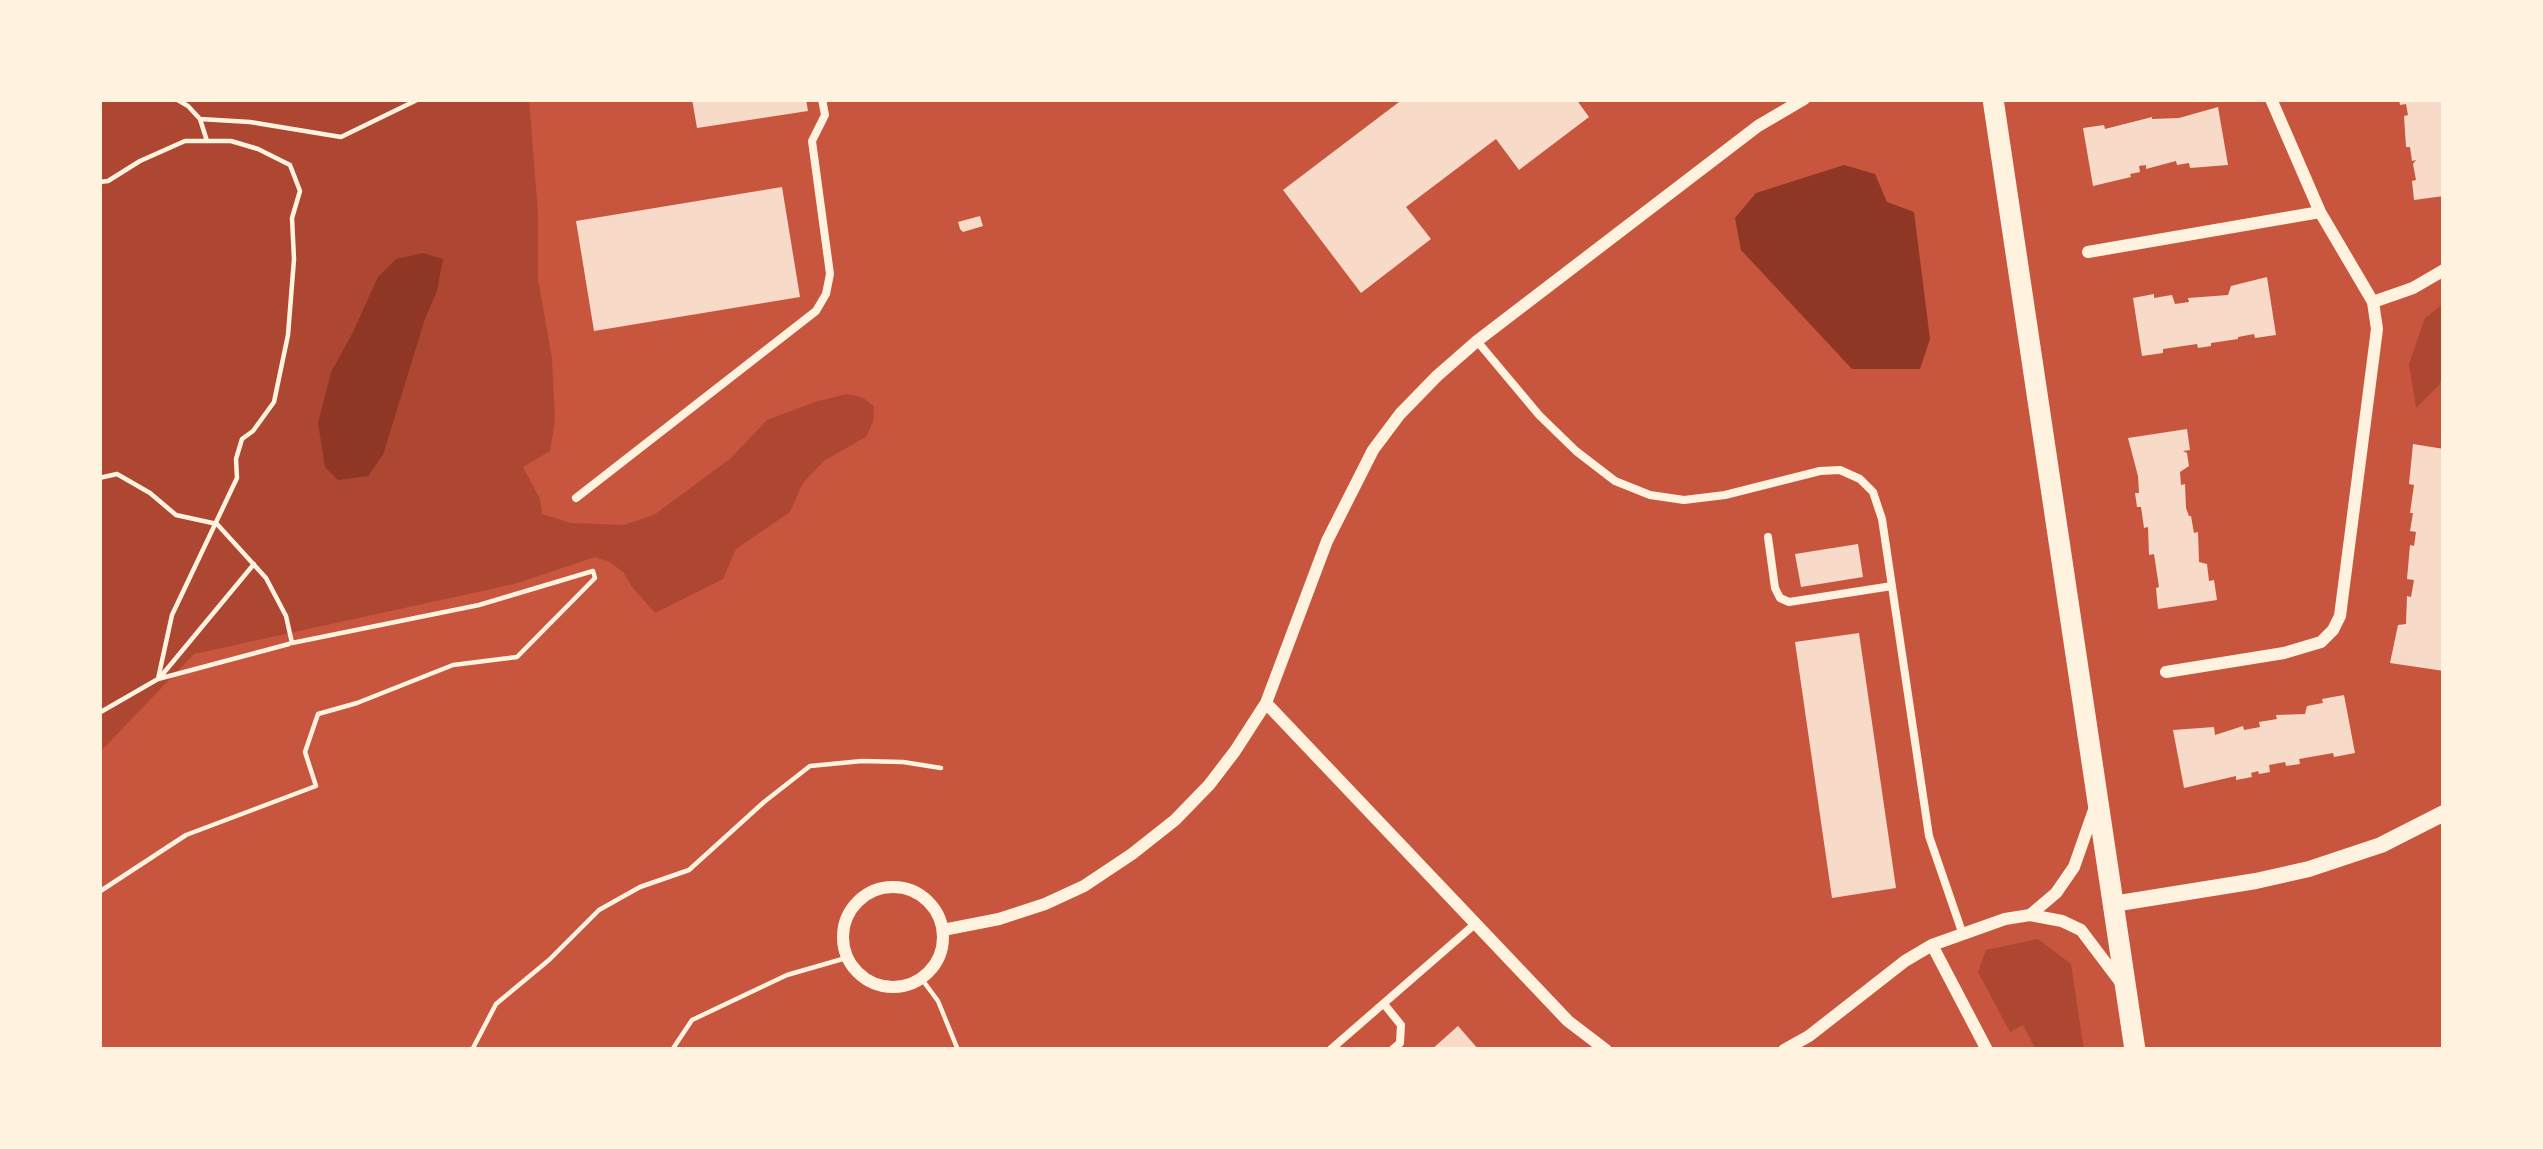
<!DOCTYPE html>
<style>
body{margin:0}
#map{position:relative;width:2543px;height:1149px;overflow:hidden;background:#c8553d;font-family:"Archivo Narrow",sans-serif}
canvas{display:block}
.frame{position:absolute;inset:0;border:102px solid #fff3e0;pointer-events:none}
</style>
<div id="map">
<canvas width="2543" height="1149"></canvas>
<div class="frame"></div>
</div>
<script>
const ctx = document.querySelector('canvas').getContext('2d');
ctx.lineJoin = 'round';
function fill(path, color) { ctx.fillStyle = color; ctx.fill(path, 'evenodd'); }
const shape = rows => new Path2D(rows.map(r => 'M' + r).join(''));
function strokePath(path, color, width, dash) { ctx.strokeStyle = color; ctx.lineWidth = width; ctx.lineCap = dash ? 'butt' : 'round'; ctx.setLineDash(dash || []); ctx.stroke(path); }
fill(shape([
 [99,99,529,99,538,212,538,279,552,358,555,420,550,451,523,467,540,499,542,514,571,523,624,525,654,515,731,458,767,420,815,402,846,394,862,397,874,406,873,422,866,437,825,460,803,483,790,512,736,549,723,579,655,613,632,587,624,573,610,562,595,557,514,584,194,654,99,753],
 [2444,303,2444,373,2439,385,2416,408,2409,364,2425,318],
 [2038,939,2071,964,2084,1050,2036,1050,2023,1025,2010,1032,1978,972,1986,950]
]), '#ae4732');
fill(shape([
 [1844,165,1875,174,1887,202,1914,212,1930,339,1920,369,1852,369,1741,250,1735,218,1756,193],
 [423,253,443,259,437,291,425,319,383,455,368,476,338,480,325,467,318,423,331,372,352,334,378,277,396,259]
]), '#8f3625');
fill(shape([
 [692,99,806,99,808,111,697,128],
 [1403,99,1576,99,1589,117,1519,170,1496,139,1406,207,1431,239,1361,293,1283,190],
 [2399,99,2444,99,2444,196,2414,200,2412,181,2416,180,2413,164,2416,160,2412,161,2410,147,2406,147,2404,116,2408,115,2406,104,2400,105],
 [2218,107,2228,165,2190,168,2189,163,2177,165,2176,161,2146,169,2146,165,2139,166,2140,172,2130,174,2131,177,2093,186,2083,128,2104,125,2105,129,2152,117,2152,119,2179,118],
 [782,187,800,297,594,331,576,221],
 [980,216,983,226,963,232,960,229,958,222],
 [2267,277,2276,335,2255,338,2254,334,2238,337,2238,339,2211,343,2211,346,2198,348,2197,344,2163,349,2163,353,2142,356,2133,298,2154,294,2154,298,2172,295,2175,304,2189,302,2188,298,2228,295,2231,286],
 [2187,429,2190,450,2183,451,2187,453,2189,466,2180,472,2181,485,2185,484,2186,508,2189,516,2191,516,2194,533,2198,532,2199,562,2207,564,2209,581,2214,580,2217,600,2158,609,2156,588,2159,587,2154,554,2149,555,2148,527,2144,528,2141,507,2137,507,2135,493,2139,493,2138,476,2128,438],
 [2413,444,2444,449,2444,671,2390,663,2398,625,2406,624,2407,596,2411,597,2414,580,2407,579,2410,545,2414,546,2416,532,2410,531,2413,513,2410,513,2414,485,2409,484],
 [1858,544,1863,577,1801,587,1795,554],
 [1859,633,1896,888,1832,898,1795,642],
 [2344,695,2355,753,2334,757,2333,753,2299,759,2300,764,2286,766,2285,762,2269,765,2270,772,2259,774,2258,771,2251,773,2252,777,2236,780,2236,776,2184,788,2173,730,2214,727,2215,735,2243,726,2244,730,2260,727,2259,722,2277,719,2276,715,2305,714,2307,706,2323,703,2322,699],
 [1458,1026,1479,1050,1431,1050]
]), '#f7dbc8');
strokePath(shape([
 [176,99,188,106,200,119,207,141],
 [200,119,250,122,341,137,419,99],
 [99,182,108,181,140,161,185,141,231,141,258,149,290,165,300,191,292,218,294,259,288,335,274,402,253,431,242,439,236,459,237,478,172,615,158,679],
 [99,478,117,474,150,493,176,515,217,524,266,578,286,616,292,643,479,605,593,571],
 [162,675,254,564],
 [99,713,158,679,289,644],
 [99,892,186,835,316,786,305,752,318,714,357,703,453,665,517,657,595,578,593,571],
 [921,978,938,1001,958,1050],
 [472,1050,496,1004,549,960,599,910,640,887,689,870,764,802,810,766,862,761,903,762,941,768],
 [672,1050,692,1020,787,975,846,958]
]), '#fff3e0', 4.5);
strokePath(shape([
 [1477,341,1539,415,1576,451,1615,481,1650,495,1684,500,1725,495,1820,471,1840,470,1860,479,1873,492,1882,519,1929,836,1962,932],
 [576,498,816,311,826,294,830,274,812,141,825,115,822,99],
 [1768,537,1775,588,1780,598,1789,602,1892,586],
 [1384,1004,1401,1025,1400,1043,1392,1050],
 [1330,1050,1475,924]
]), '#fff3e0', 8);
strokePath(shape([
 [2088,252,2320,212],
 [2373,302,2413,288,2444,270],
 [2166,672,2284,653,2321,642,2333,630,2340,616,2377,329,2373,302,2320,212,2271,99],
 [1266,703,1568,1021,1606,1050],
 '843 937a50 50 0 1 1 100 0a50 50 0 1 1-100 0Z',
 [2030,915,2056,893,2074,867,2095,807],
 [943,930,999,919,1045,904,1084,886,1132,854,1175,820,1209,785,1235,751,1266,703,1327,541,1373,450,1400,414,1437,376,1477,341,1758,126,1804,99],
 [1932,945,1987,1050],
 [1784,1050,1809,1036,1905,961,1932,945,2005,919,2030,915,2062,921,2081,930,2121,983]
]), '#fff3e0', 12);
strokePath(shape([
 [2113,904,2256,881,2309,869,2381,845,2444,813]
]), '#fff3e0', 16);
strokePath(shape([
 [1993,99,2135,1050]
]), '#fff3e0', 21);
</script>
